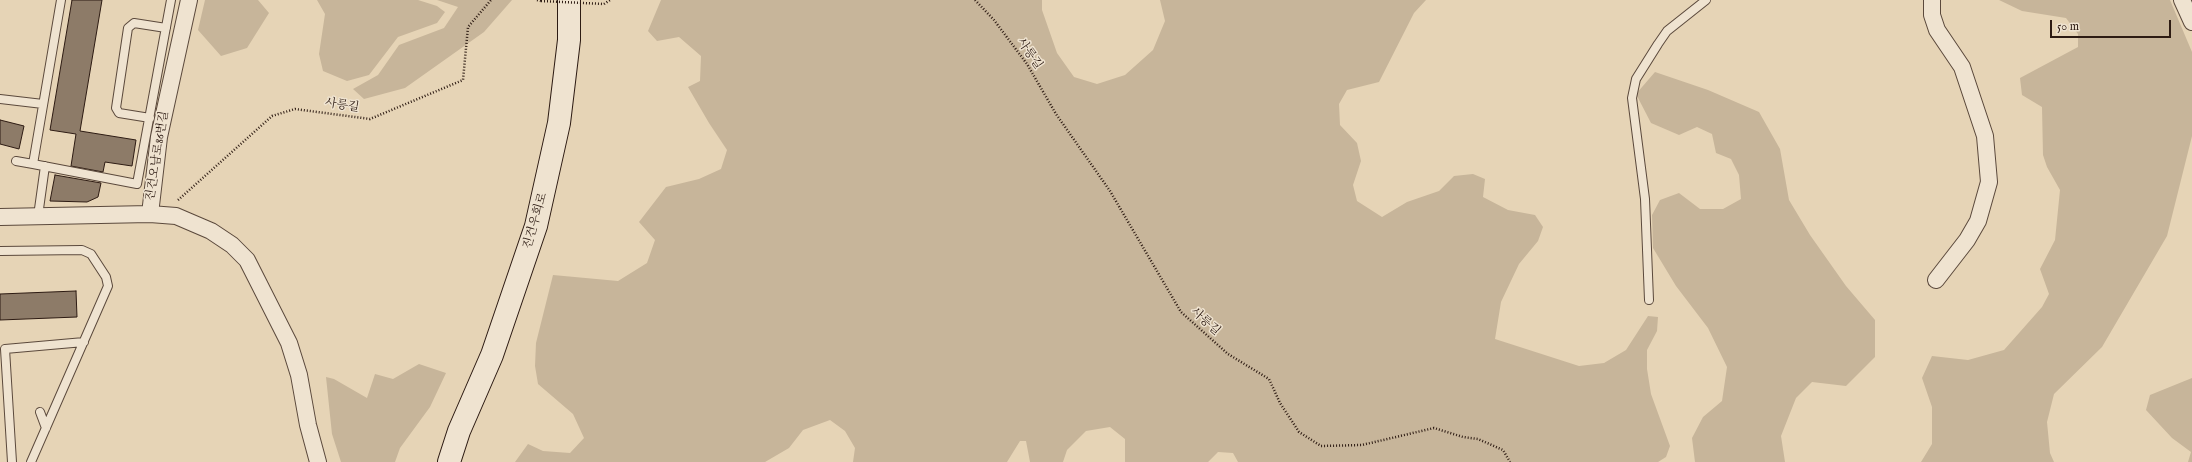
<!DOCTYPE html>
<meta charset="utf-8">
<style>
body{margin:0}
#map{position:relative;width:2192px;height:462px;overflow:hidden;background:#e6d4b6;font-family:"IM FELL English",serif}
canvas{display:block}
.scale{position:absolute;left:2050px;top:20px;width:121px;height:18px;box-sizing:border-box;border:2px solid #2d1b13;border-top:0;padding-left:5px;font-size:12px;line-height:14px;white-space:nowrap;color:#2d1b13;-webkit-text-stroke:3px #efe3d0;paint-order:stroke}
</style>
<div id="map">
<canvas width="2192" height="462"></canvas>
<div class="scale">50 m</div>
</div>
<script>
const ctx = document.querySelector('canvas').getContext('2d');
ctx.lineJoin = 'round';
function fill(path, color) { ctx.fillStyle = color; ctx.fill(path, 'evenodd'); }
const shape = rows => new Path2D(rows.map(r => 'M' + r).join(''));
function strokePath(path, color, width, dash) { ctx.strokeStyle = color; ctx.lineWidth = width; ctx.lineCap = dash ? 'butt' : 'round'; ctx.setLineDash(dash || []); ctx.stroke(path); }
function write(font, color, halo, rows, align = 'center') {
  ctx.font = font + ' "IM FELL English","Noto Serif KR",serif'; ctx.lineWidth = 3; ctx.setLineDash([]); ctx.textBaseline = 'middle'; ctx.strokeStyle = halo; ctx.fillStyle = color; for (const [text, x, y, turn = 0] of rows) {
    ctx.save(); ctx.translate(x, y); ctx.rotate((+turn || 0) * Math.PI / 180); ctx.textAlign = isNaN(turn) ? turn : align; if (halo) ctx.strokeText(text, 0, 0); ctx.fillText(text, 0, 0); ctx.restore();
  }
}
fill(shape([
 [205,0,258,0,269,13,247,48,221,56,198,30],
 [317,0,418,0,437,6,445,12,437,23,398,37,369,75,347,81,323,71,319,54,325,14],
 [437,0,512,0,484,32,405,88,364,99,353,89,378,75,399,45,444,28,458,7],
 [661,0,1042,0,1042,10,1057,53,1074,77,1097,84,1125,75,1153,50,1165,21,1160,0,1426,0,1414,13,1379,82,1347,90,1339,104,1340,125,1357,143,1361,161,1353,185,1357,201,1382,217,1407,202,1439,191,1454,176,1473,174,1485,179,1483,197,1508,210,1535,215,1543,227,1538,241,1519,264,1501,302,1495,339,1579,366,1604,363,1626,350,1648,316,1658,317,1657,331,1647,350,1647,369,1651,394,1670,446,1666,457,1658,462,1238,462,1233,453,1218,452,1208,462,1125,462,1125,439,1110,427,1086,431,1067,450,1063,462,1030,462,1026,441,1020,441,1007,462,853,462,855,448,845,431,830,420,803,430,789,448,765,462,515,462,528,444,543,451,570,453,584,438,573,414,538,384,535,366,536,343,553,275,618,281,647,263,655,240,639,222,666,187,699,179,721,169,727,150,709,123,688,87,700,81,701,56,679,37,657,41,648,31],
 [1999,0,2170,0,2192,52,2192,136,2167,236,2102,347,2054,394,2047,422,2050,453,2054,462,1921,462,1932,444,1932,407,1922,378,1932,356,1968,360,2004,350,2042,307,2049,294,2040,269,2055,240,2060,190,2047,167,2043,155,2042,107,2022,95,2020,78,2078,47,2078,34,2066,18,2022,11],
 [1655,72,1708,90,1759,112,1780,149,1789,200,1810,235,1846,286,1875,320,1875,357,1846,386,1812,382,1796,398,1781,436,1785,462,1695,462,1692,438,1703,417,1722,401,1727,367,1708,328,1676,286,1653,248,1652,215,1660,200,1679,193,1700,209,1723,209,1741,199,1739,175,1731,159,1716,153,1712,134,1697,127,1679,135,1651,123,1636,94],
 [419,364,446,373,430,407,400,448,395,462,341,462,332,434,326,377,334,379,367,398,375,374,393,379],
 [2192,378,2192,462,2188,462,2191,452,2172,438,2146,410,2150,395]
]), '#c7b59a');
const building = shape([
 [72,0,102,0,80,131,136,140,132,166,105,162,103,172,71,166,76,134,50,130,72,0],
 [0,120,24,126,19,149,0,144,0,120],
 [55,175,101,183,98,197,87,202,50,201,55,175],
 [76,291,77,317,0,320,0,294,76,291]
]);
fill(building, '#8d7b68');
strokePath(building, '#2d1b13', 1);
const service = shape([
 [61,0,33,164,137,184,171,0],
 [0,99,43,104],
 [150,118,119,113,116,108,128,28,134,23,166,28],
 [16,161,33,164],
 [38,216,45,166],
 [0,251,82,250,91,254,106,277,108,286,31,462],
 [1649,300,1645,199,1632,98,1636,79,1658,44,1667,31,1706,0],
 [40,412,46,428],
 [12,462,5,349,84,342]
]);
const minor = shape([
 [1932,0,1932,15,1937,30,1962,67,1985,136,1989,182,1978,221,1967,240,1936,280],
 [2182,0,2192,22],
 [150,214,176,216,211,231,232,245,247,260,289,343,299,375,308,425,318,462],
 [0,217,150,214,159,137,189,0]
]);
const secondary = shape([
 [449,462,459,431,492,355,536,226,559,123,569,40,569,0]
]);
strokePath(service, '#5b493c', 10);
strokePath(minor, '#5b493c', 18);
strokePath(secondary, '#2d1b13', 24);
strokePath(shape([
 [537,0,541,1],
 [975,0,994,20,1027,64,1056,114,1110,191,1181,312,1228,354,1269,379,1280,403,1299,432,1321,446,1362,445,1434,428,1463,437,1478,439,1503,450,1510,462],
 [604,4,610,0],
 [178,200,272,116,295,109,370,119,463,80,468,27,491,0]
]), '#2d1b13', 2.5, [1, 2]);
strokePath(service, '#efe3d0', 8);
strokePath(minor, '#efe3d0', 16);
strokePath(secondary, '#efe3d0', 22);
strokePath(shape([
 [541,1,604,4]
]), '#2d1b13', 2.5, [1, 2]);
write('12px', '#2d1b13', '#efe3d0', [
 ["사릉길",1029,54,55],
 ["사릉길",342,106,9],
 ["진건오남로86번길",158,156,-81],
 ["진건우회로",536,221,-74],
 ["사릉길",1205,322,42]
]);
</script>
